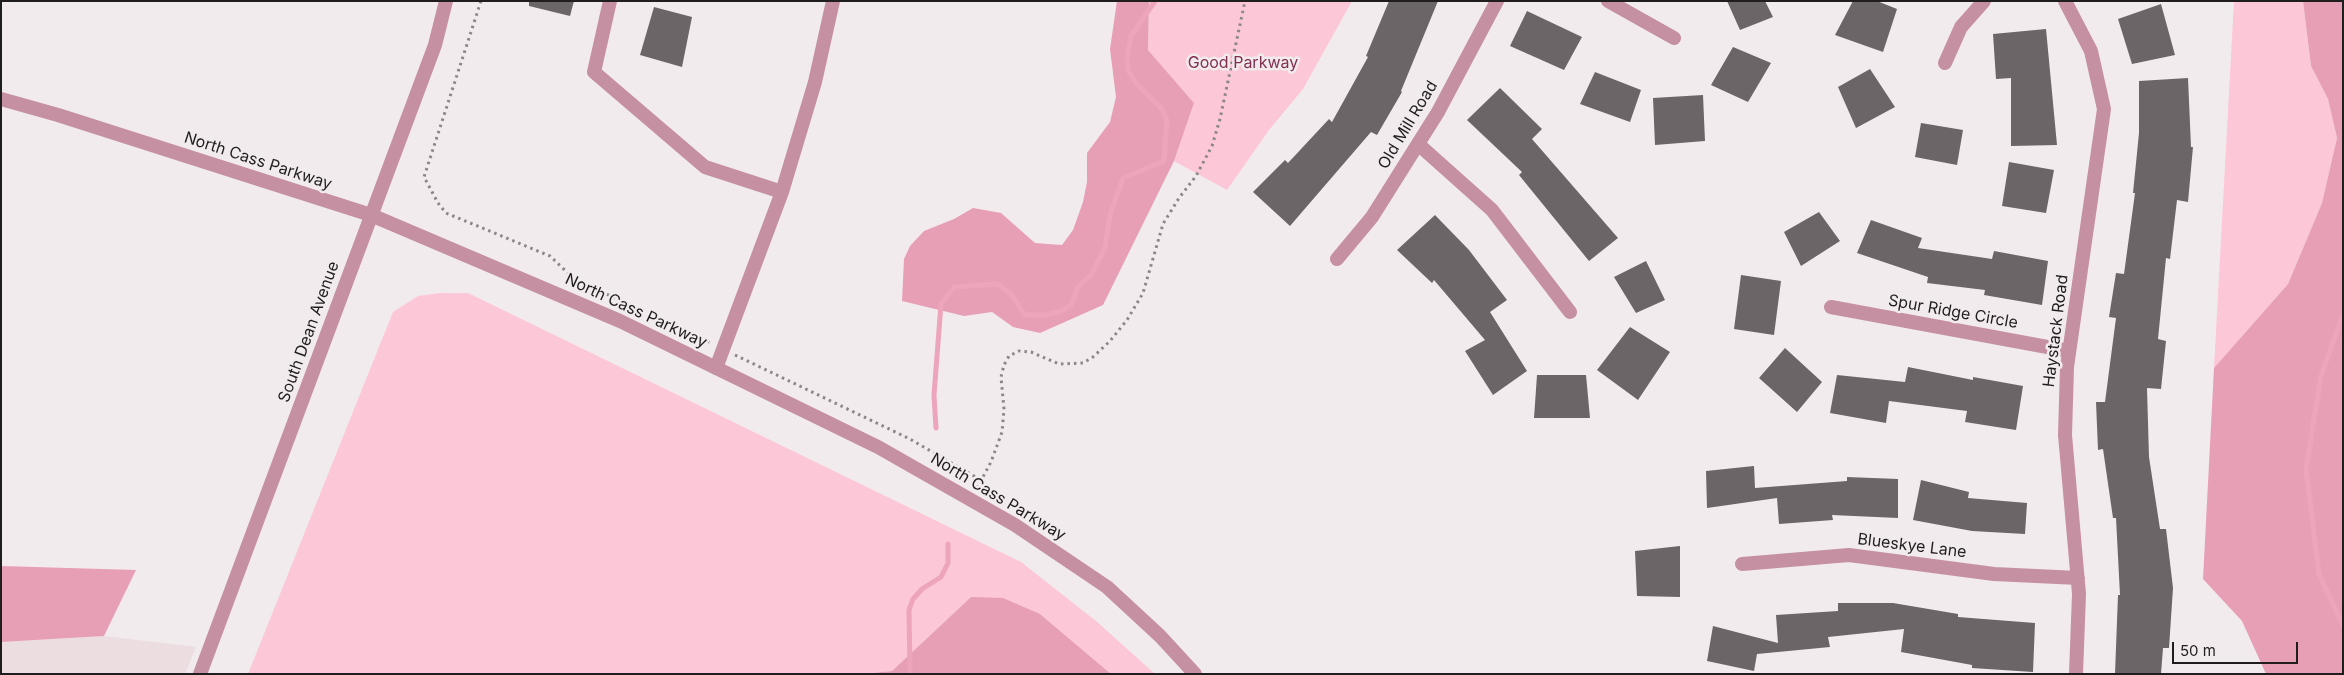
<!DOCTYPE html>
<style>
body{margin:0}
#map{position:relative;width:2344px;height:675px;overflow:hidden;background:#f2ebed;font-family:Inter,sans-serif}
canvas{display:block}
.frame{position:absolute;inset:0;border:2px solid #201d1e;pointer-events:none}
.scale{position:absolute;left:2172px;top:642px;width:126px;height:22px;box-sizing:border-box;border:2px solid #201d1e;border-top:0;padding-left:6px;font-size:15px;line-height:18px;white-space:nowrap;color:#201d1e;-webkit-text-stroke:4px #f2ebed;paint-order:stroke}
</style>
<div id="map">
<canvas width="2344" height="675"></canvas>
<div class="frame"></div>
<div class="scale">50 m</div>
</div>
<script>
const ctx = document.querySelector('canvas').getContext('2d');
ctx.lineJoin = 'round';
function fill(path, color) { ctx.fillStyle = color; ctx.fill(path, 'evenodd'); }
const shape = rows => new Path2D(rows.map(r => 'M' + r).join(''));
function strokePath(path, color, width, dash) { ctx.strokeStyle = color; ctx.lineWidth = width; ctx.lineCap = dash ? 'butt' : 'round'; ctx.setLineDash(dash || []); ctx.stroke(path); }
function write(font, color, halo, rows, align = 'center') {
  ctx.font = font + ' Inter,sans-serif'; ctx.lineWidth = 5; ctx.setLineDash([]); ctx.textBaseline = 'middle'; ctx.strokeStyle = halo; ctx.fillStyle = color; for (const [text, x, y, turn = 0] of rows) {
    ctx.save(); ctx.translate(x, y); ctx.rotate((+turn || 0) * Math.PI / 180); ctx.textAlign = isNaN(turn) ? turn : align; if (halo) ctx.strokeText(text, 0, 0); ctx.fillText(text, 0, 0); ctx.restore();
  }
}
fill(shape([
 [104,636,196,647,185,674,1,674,1,642]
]), '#ecdde1');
fill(shape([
 [1149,1,1352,1,1303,89,1269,130,1227,190,1174,161,1194,103,1148,50],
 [2234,1,2303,1,2311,66,2328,99,2337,138,2322,203,2288,284,2214,368],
 [440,293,468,293,1021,562,1096,621,1155,674,1111,674,1040,614,971,597,892,671,863,674,248,674,393,312,418,296]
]), '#fcc7d7');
fill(shape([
 [1117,1,1149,1,1148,50,1194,103,1174,161,1103,305,1040,333,1013,327,992,312,964,316,902,301,904,259,910,246,924,231,954,219,973,208,1001,213,1035,243,1062,245,1073,230,1083,202,1087,182,1087,153,1110,122,1116,97,1110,49],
 [2303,1,2343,1,2343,674,2266,674,2242,621,2203,579,2214,368,2288,284,2322,203,2337,138,2328,99,2311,66],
 [1,566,136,570,104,636,1,642],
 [971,597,1003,598,1040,614,1111,674,863,674,892,671]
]), '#e79fb6');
strokePath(shape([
 [2343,314,2321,376,2306,469,2319,574,2343,626],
 [936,428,934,395,941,304,954,287,998,284,1011,294,1025,315,1046,315,1062,311,1071,305,1078,287,1091,275,1105,248,1110,215,1123,178,1164,161,1167,120,1161,108,1135,82,1128,70,1127,58,1131,36,1155,1],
 [910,674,909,610,913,599,922,589,941,577,948,563,948,544]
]), '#eda5bc', 5);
fill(shape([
 [529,1,574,1,570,16,529,6],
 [1389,1,1438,1,1401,91,1402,92,1377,135,1371,132,1290,226,1253,192,1285,160,1288,163,1329,119,1332,122,1368,57,1366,56],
 [1727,1,1765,1,1773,17,1740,30],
 [1853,1,1877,1,1897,9,1883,52,1835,35],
 [2161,4,2175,55,2132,64,2118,19],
 [654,7,692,17,682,67,640,55],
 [1527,11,1582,37,1564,70,1510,46],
 [2046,29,2057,145,2011,146,2011,78,1996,79,1993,34],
 [1733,47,1771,63,1748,102,1711,85],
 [1870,69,1895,107,1856,128,1838,87],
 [1595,72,1641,90,1630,122,1580,104],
 [2188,78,2191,147,2193,147,2188,202,2177,200,2170,259,2166,258,2158,339,2166,341,2161,389,2147,388,2149,457,2160,529,2166,529,2173,588,2169,648,2163,648,2161,674,2115,674,2118,595,2120,595,2116,518,2113,518,2103,449,2098,450,2096,402,2105,402,2116,318,2109,317,2116,273,2124,274,2135,193,2133,193,2139,133,2139,81],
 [1500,88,1542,129,1532,139,1618,238,1589,261,1519,175,1522,172,1467,120],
 [1703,95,1705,141,1655,145,1653,98],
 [1921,123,1963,130,1957,165,1915,157],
 [2009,162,2054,170,2046,213,2002,206],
 [1819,212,1840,241,1801,266,1784,232],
 [1435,215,1469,250,1507,300,1490,312,1527,371,1493,395,1465,351,1485,340,1434,280,1432,283,1397,250],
 [1871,220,1922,238,1918,248,1992,259,1994,251,2048,261,2042,305,1984,295,1985,290,1927,283,1928,277,1857,253],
 [1646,261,1665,300,1636,313,1614,277],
 [1741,275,1781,281,1774,335,1734,329],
 [1630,327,1670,352,1638,400,1597,370],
 [1785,348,1822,382,1797,412,1759,378],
 [1908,367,1973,380,1973,377,2023,386,2016,430,1965,422,1967,411,1889,401,1886,423,1830,413,1837,375,1905,382],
 [1537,375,1586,375,1590,418,1534,418],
 [1754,466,1755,488,1847,481,1847,477,1898,479,1898,518,1832,515,1833,520,1779,524,1777,498,1707,508,1706,471],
 [1921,480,1969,492,1968,498,2027,503,2025,534,1972,531,1913,520],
 [1680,546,1680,597,1637,596,1635,551],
 [1838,603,1893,603,1958,614,1958,617,2035,623,2033,672,1972,668,1972,665,1901,652,1904,629,1828,637,1830,647,1757,654,1754,671,1707,661,1713,626,1778,643,1776,615,1838,611]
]), '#6b6567');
strokePath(shape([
 [481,1,424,177,438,203,446,213,550,256,574,279,711,343],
 [735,355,910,439,981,480],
 [977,488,991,462,1002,432,1004,409,1001,377,1004,365,1009,356,1019,351,1031,352,1059,364,1083,363,1093,357,1110,341,1127,320,1143,293,1163,224,1179,198,1196,176,1212,146,1220,119,1245,1]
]), '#8b8688', 3, [2.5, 4]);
strokePath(shape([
 [610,1,594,72,705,167,782,192],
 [1608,1,1674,38],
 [2065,1,2091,51,2104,109,2067,367,2065,435,2079,594,2076,674],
 [1945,63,1961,27,1984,1],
 [1418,144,1492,210,1570,312],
 [1337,259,1372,217,1438,112,1497,1],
 [1831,307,2069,351],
 [716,368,782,192,815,82,833,1],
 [1742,564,1849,555,1994,574,2078,578]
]), '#c590a1', 14);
strokePath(shape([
 [1,99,58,115,371,215,620,321,878,447,1015,525,1107,587,1160,636,1195,674],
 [200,674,435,45,446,1]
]), '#c590a1', 14);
write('16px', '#822f50', '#f2ebed', [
 ["Good Parkway",1243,63]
]);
write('16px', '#201d1e', '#f2ebed', [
 ["Old Mill Road",1408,125,-59],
 ["North Cass Parkway",258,161,18],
 ["North Cass Parkway",636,311,25],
 ["Spur Ridge Circle",1953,312,10],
 ["Haystack Road",2056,331,-83],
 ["South Dean Avenue",309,332,-70],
 ["North Cass Parkway",998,497,31],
 ["Blueskye Lane",1912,546,7]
]);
</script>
